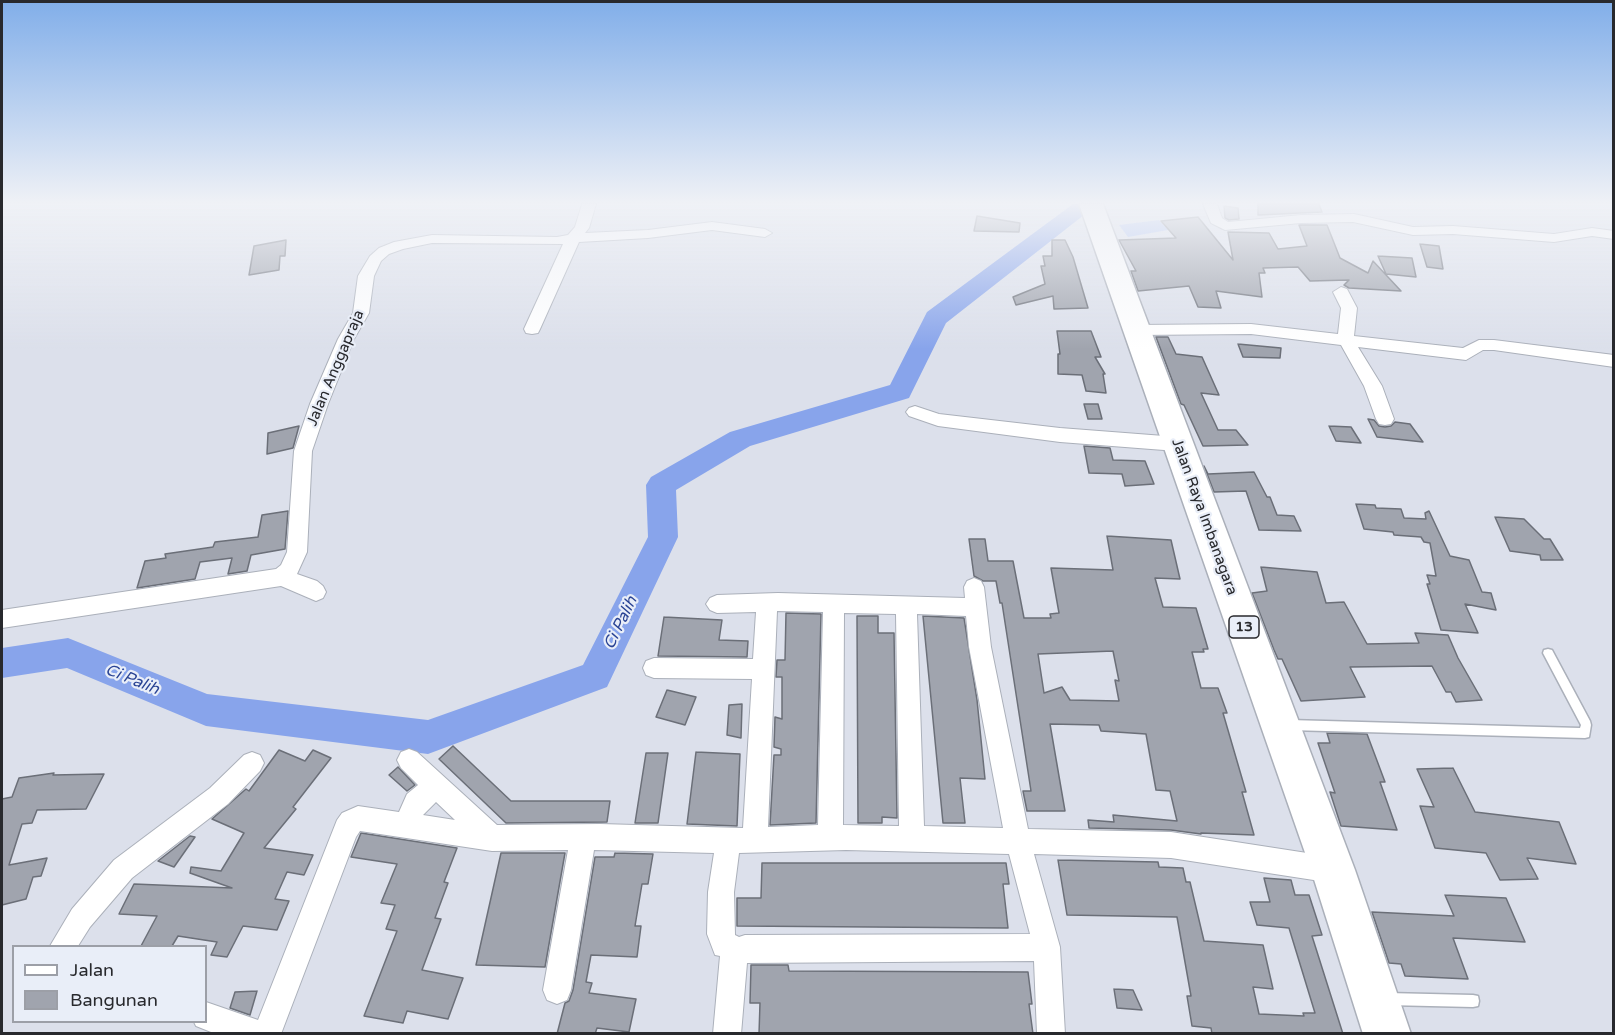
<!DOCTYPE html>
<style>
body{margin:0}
#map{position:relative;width:1615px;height:1035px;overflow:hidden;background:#dce0eb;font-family:"Varela Round",sans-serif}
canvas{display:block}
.frame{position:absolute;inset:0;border:3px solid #28292d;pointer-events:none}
.legend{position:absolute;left:12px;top:945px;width:195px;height:78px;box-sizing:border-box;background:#e9eef8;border:2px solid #9c9fa7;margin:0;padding:8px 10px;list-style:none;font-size:18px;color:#28292d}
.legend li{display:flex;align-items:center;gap:12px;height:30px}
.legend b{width:30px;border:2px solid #9c9fa7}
</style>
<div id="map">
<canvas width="1615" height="1035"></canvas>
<div class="frame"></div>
<ul class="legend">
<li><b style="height:8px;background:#fff"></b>Jalan</li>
<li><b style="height:16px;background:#a0a4ae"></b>Bangunan</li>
</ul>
</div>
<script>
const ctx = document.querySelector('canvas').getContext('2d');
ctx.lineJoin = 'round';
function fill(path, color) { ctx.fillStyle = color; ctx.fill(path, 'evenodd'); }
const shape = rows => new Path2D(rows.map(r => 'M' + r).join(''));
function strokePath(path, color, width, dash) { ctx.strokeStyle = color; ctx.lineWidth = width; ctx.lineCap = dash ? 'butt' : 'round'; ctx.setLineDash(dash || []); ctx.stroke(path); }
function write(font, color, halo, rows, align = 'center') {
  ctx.font = font + ' "Varela Round",sans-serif'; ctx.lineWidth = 4.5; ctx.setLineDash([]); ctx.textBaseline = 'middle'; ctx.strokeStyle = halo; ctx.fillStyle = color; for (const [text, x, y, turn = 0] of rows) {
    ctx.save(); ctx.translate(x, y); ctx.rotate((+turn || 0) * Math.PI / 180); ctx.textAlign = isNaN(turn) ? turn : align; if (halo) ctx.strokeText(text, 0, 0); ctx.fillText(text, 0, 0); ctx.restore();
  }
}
fill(shape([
 [1159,220,1168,230,1128,237,1119,225]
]), '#a9bff5');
fill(shape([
 [1073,204,1098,204,946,323,909,398,750,446,676,490,678,537,607,687,428,754,206,726,67,668,2,678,2,648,68,638,207,694,428,720,583,665,648,537,646,485,651,477,730,432,890,385,927,312,1073,204]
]), '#88a4eb');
const building = shape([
 [1258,204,1319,204,1322,212,1258,215,1258,204],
 [1224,206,1238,208,1239,219,1229,220,1225,218,1224,206],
 [977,216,1020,223,1019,232,974,231,977,216],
 [1198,217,1233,260,1228,232,1269,233,1278,249,1307,246,1299,225,1327,225,1340,258,1368,273,1373,261,1401,291,1349,288,1344,285,1349,280,1310,281,1298,267,1263,268,1265,273,1259,273,1262,297,1216,291,1221,308,1198,307,1189,286,1138,291,1131,271,1136,271,1119,240,1176,238,1161,221,1198,217],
 [286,240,285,256,280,256,279,270,249,275,254,246,286,240],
 [1052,240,1065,240,1073,257,1088,308,1054,309,1053,296,1016,305,1013,297,1045,284,1041,266,1045,266,1043,256,1052,256,1052,240],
 [1420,244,1439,246,1443,269,1427,267,1420,244],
 [1378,256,1412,258,1416,277,1386,274,1378,256],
 [1057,331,1091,331,1101,357,1095,357,1105,374,1103,374,1106,393,1086,391,1082,375,1058,374,1058,354,1060,354,1057,331],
 [1156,337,1168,337,1176,354,1202,357,1219,395,1201,393,1218,430,1236,430,1248,445,1203,446,1184,405,1181,404,1156,337],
 [1238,344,1281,348,1280,358,1243,357,1238,344],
 [1084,404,1098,404,1102,419,1088,419,1084,404],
 [1368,419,1374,420,1379,426,1385,427,1391,426,1395,422,1410,424,1423,442,1377,437,1368,419],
 [299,426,293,448,267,454,268,433,299,426],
 [1329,426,1351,427,1361,443,1336,441,1329,426],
 [1084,446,1110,448,1113,460,1145,461,1154,484,1125,486,1122,474,1089,473,1084,446],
 [1204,466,1208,474,1254,472,1267,497,1270,497,1277,515,1294,516,1301,531,1259,530,1246,491,1214,492,1204,466],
 [1356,504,1375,505,1376,508,1401,509,1404,518,1426,519,1425,513,1429,511,1450,556,1469,560,1482,592,1491,593,1496,610,1465,604,1478,633,1441,630,1427,584,1430,584,1427,575,1436,576,1430,543,1424,542,1421,537,1394,535,1393,532,1364,529,1356,504],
 [288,511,285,549,251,555,247,571,228,574,232,558,200,562,195,579,137,588,145,561,166,558,165,554,213,547,215,542,258,537,262,515,288,511],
 [1495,517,1524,519,1544,539,1550,539,1563,560,1541,560,1540,555,1510,551,1495,517],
 [1107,536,1171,540,1180,579,1155,578,1163,607,1196,608,1208,649,1203,649,1204,652,1192,652,1201,688,1218,688,1227,713,1223,713,1246,792,1242,792,1254,835,1201,833,1201,834,1171,830,1089,828,1088,820,1114,822,1113,815,1177,821,1170,791,1156,790,1146,734,1101,731,1099,725,1050,724,1065,811,1027,811,1023,791,1031,791,1002,603,1000,603,996,581,983,581,974,576,969,539,985,539,988,561,1013,561,1024,618,1051,618,1050,614,1059,613,1051,568,1113,570,1107,536],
 [1113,651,1119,681,1115,680,1119,701,1070,700,1062,687,1044,693,1038,654,1113,651],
 [1261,567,1317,572,1326,603,1344,602,1367,644,1419,643,1415,633,1448,635,1458,658,1482,700,1456,702,1451,692,1446,692,1432,666,1350,667,1365,697,1301,701,1282,659,1278,659,1274,650,1252,593,1267,591,1261,567],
 [786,613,821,614,816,823,770,825,774,755,781,755,781,749,774,747,775,717,782,719,782,677,776,677,777,660,785,660,786,613],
 [857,616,878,616,878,633,894,633,897,818,882,817,882,823,858,823,857,616],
 [923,616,964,618,977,700,985,779,960,778,965,823,943,823,923,616],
 [664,617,722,620,719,640,748,641,747,657,658,656,664,617],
 [667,690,696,697,685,725,656,717,667,690],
 [742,704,741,738,727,735,729,705,742,704],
 [1327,733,1367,734,1385,782,1380,782,1397,830,1341,826,1330,792,1335,793,1318,743,1330,743,1327,733],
 [453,746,511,801,610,801,607,822,506,823,439,759,453,746],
 [279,750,305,761,313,750,331,758,293,807,296,809,264,848,313,855,304,875,287,872,275,899,289,901,277,930,243,926,227,957,211,955,217,942,178,936,172,946,141,946,157,916,119,914,134,884,232,888,190,873,191,867,221,871,244,833,212,819,246,789,249,791,279,750],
 [696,752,740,754,737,826,687,824,696,752],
 [646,753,668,753,658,823,635,823,646,753],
 [398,767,415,785,407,791,389,775,398,767],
 [1453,768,1475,812,1559,822,1576,864,1527,858,1538,879,1500,880,1486,853,1435,848,1420,806,1434,807,1417,769,1453,768],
 [54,773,53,775,104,774,86,809,37,810,32,823,22,824,9,865,47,858,41,876,33,877,26,899,2,905,2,799,12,797,19,778,54,773],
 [361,833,457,848,444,882,448,883,435,918,441,919,422,970,463,978,448,1019,407,1011,403,1023,364,1016,397,931,386,929,395,905,381,903,397,864,351,857,361,833],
 [190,836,195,837,174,867,158,861,190,836],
 [501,853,565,853,545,967,476,965,501,853],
 [615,853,653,854,648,884,642,884,635,926,641,926,637,957,591,955,586,982,592,983,589,993,636,999,629,1032,597,1028,595,1034,557,1034,565,1003,569,1001,573,990,595,857,614,857,615,853],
 [1058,860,1158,862,1159,867,1183,868,1186,882,1190,882,1204,941,1263,945,1273,989,1253,987,1259,1014,1304,1016,1303,1013,1315,1013,1289,928,1257,925,1250,902,1270,902,1264,878,1291,880,1295,895,1309,895,1322,935,1312,936,1343,1034,1212,1034,1211,1028,1192,1026,1187,996,1191,996,1177,917,1067,915,1058,860],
 [762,863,1006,863,1009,884,1003,884,1008,928,737,926,737,898,761,898,762,863],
 [1445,895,1506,898,1525,942,1453,938,1468,979,1405,976,1401,964,1389,963,1372,912,1454,916,1445,895],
 [751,965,788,965,789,971,1028,972,1032,1004,1029,1004,1033,1034,759,1034,760,1003,750,1003,751,965],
 [1114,989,1133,990,1142,1010,1117,1008,1114,989],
 [257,991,250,1015,230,1008,235,992,257,991]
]);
fill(building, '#a0a4ae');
strokePath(building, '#6b6f78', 1.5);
const lane = shape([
 [1548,649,1552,650,1590,721,1591,725,1589,737,1585,738,1289,730,1285,729,1284,725,1285,721,1289,720,1580,728,1581,725,1543,653,1544,650,1548,649],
 [1387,993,1473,995,1478,996,1479,1001,1478,1006,1473,1007,1387,1005,1382,1004,1381,999,1382,994,1387,993]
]);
const street = shape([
 [582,204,596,204,589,228,585,233,648,230,712,222,765,229,772,233,765,237,712,230,648,238,579,242,540,329,538,333,532,334,526,333,524,329,563,244,432,243,403,249,389,254,381,261,374,276,369,313,354,339,328,404,312,451,307,552,297,574,317,581,323,586,326,592,323,598,316,601,281,586,2,628,2,610,276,569,281,565,287,552,294,451,310,404,338,339,353,313,358,276,370,256,379,248,394,242,432,235,557,237,568,235,575,227,582,204],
 [1203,204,1217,204,1222,218,1228,222,1301,215,1354,214,1413,227,1453,226,1554,234,1592,228,1614,231,1614,239,1592,236,1554,242,1453,234,1413,235,1353,222,1301,223,1225,230,1211,223,1203,204],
 [1341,287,1347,289,1357,308,1354,336,1463,348,1479,340,1494,340,1614,355,1614,367,1494,350,1483,350,1466,360,1358,347,1382,386,1394,419,1391,424,1385,425,1379,424,1376,419,1364,386,1341,345,1251,334,1136,335,1130,334,1128,330,1130,326,1136,325,1251,324,1338,334,1341,308,1333,292,1341,287],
 [915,406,939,414,1060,428,1177,437,1183,439,1186,444,1183,449,1177,451,1060,442,938,426,909,416,906,412,909,408,915,406],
 [974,578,981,581,984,587,991,647,1028,829,1171,832,1333,857,1342,861,1346,870,1342,879,1333,883,1171,858,1034,854,1060,947,1065,1034,1037,1034,1034,961,747,963,741,1034,713,1034,720,956,715,955,707,934,708,892,714,853,594,850,571,990,567,1000,557,1004,547,1000,543,990,568,850,492,851,360,831,356,837,281,1034,216,1034,196,1026,194,1022,206,1022,206,1002,258,1020,337,820,342,813,358,806,399,812,407,794,418,785,401,768,397,760,401,752,409,749,417,752,497,825,600,824,743,828,752,679,654,678,646,675,643,668,646,661,654,658,753,659,756,612,717,613,710,610,706,604,710,598,717,595,778,593,965,598,964,587,967,581,974,578],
 [777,611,823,612,818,825,768,827,777,611],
 [844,613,896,614,899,826,843,825,844,613],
 [917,614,966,616,969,647,1003,828,924,826,917,614],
 [436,802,455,820,423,815,436,802],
 [846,850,1009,854,1030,934,745,935,739,937,735,935,734,892,739,853,846,850],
 [252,752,260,755,264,763,260,771,228,804,132,878,90,927,78,946,50,946,72,909,114,860,210,788,244,755,252,752]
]);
const highway = shape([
 [1079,204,1103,204,1355,870,1411,1034,1363,1034,1311,870,1079,204]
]);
strokePath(lane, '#abb0ba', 3);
strokePath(street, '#abb0ba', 2);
strokePath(highway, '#abb0ba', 3);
fill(lane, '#fff');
fill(street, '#fff');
fill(highway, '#fff');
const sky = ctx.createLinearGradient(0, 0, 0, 349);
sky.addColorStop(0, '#81aee9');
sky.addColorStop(0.58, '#eff1f6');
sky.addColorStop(1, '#eff1f600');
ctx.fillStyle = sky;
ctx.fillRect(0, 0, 1615, 349);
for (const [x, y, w] of [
 [1244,627,30]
]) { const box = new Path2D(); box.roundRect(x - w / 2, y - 11, w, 22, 4.5); ctx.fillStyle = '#e9eef8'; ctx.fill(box); strokePath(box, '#28292d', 1.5); }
write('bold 14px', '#28292d', null, [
 ["13",1244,627]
]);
write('15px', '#28292d', '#e9eef8', [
 ["Jalan Anggapraja",336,368,-67],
 ["Jalan Raya Imbanagara",1204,517,70]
]);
write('italic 16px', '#294394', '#e9eef8', [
 ["Ci Palih",621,623,-64],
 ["Ci Palih",132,680,22]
]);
</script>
